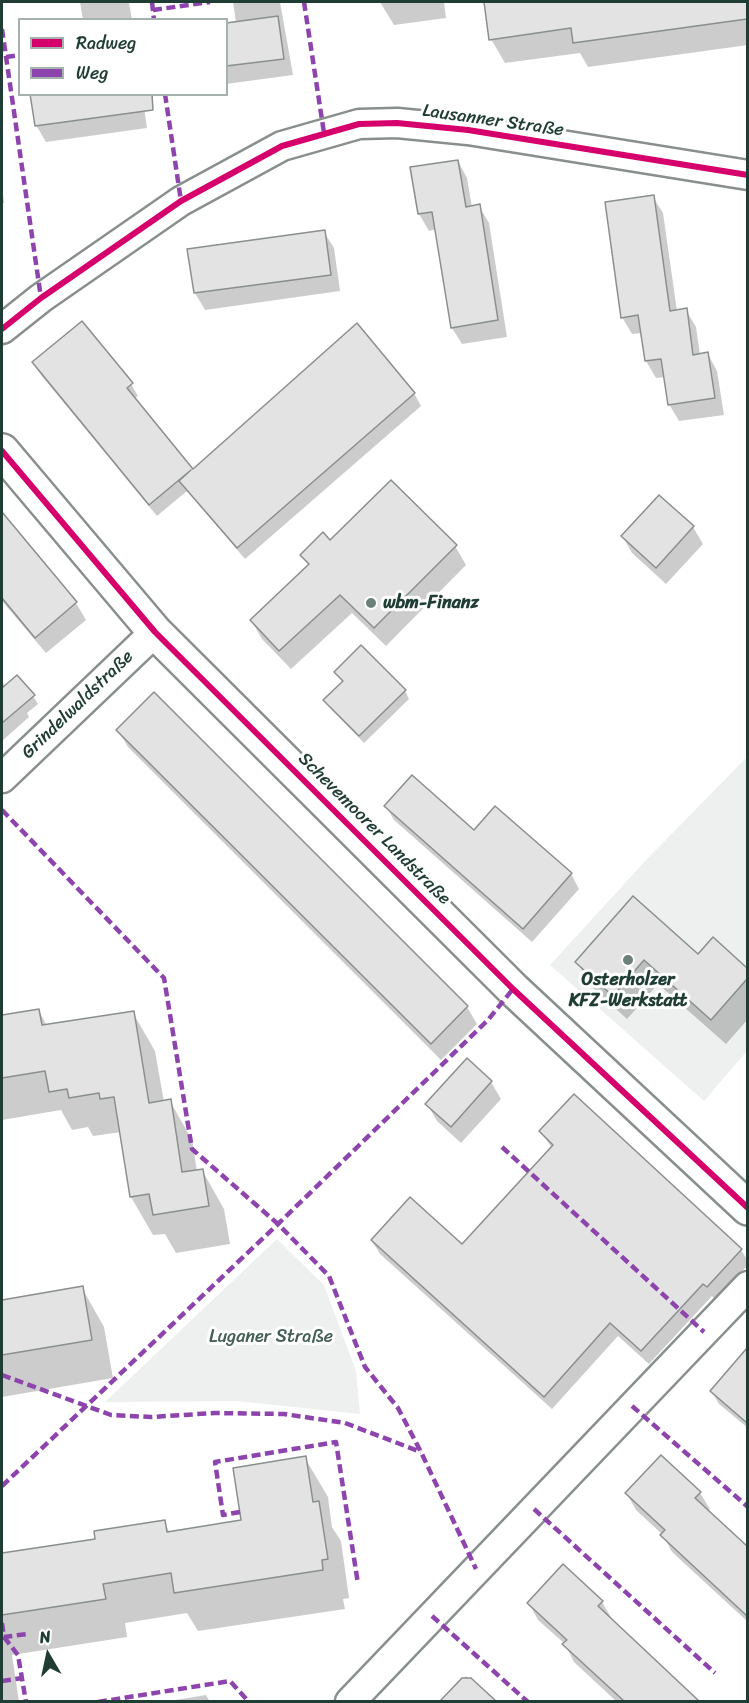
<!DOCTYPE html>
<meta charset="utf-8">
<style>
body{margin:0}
#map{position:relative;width:749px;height:1703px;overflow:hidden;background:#fff;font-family:Sriracha,sans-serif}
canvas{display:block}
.frame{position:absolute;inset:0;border:3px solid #1f3d34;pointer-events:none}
.legend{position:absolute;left:18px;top:18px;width:210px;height:78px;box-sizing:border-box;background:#fff;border:2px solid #a5b1ae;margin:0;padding:8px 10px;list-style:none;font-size:18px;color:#1f3d34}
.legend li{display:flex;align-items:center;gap:12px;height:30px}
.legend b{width:30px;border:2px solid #a5b1ae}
.north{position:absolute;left:18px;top:1625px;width:60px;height:60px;-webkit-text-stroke:4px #fff;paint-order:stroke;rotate:351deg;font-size:16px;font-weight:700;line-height:24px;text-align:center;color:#1f3d34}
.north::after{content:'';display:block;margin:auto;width:21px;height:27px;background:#1f3d34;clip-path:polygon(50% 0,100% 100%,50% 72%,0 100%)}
</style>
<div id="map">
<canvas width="749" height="1703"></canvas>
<div class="frame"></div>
<ul class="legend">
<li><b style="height:8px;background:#d6006c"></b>Radweg</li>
<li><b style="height:8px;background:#8e44ad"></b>Weg</li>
</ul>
<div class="north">N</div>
</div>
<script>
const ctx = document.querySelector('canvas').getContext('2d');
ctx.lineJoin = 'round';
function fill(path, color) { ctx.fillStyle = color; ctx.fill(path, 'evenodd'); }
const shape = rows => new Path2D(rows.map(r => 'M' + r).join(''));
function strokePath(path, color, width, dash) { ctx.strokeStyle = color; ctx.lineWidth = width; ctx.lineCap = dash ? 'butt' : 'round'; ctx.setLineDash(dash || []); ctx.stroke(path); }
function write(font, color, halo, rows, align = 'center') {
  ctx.font = font + ' Sriracha,sans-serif'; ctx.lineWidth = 6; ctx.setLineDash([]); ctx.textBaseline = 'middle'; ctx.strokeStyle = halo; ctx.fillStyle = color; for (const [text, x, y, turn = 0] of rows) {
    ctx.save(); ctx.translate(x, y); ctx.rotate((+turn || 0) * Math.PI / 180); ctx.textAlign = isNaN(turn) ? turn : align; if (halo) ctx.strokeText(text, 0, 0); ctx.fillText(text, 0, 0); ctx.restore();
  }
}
fill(shape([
 [747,757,747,1051,704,1101,550,965,648,858],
 [277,1239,324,1285,356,1371,360,1414,236,1401,105,1402]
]), '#edf0ef');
fill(shape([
 [80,2,129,2,132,20,83,20],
 [233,2,280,2,293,75,226,84,226,25,236,23],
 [380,2,444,2,446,18,394,25],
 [485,2,748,2,748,45,588,67,580,53,505,63,491,39],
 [142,94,147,128,46,142,36,125],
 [458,161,467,178,472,207,479,206,489,223,507,337,462,344,452,328,437,229,429,231,419,214],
 [2,184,4,203,2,203],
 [653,197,663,213,677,311,686,310,696,327,700,355,708,354,717,371,724,415,679,421,669,404,665,377,656,378,646,361,642,333,632,334,622,317],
 [324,232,334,248,340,291,205,310,195,293],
 [34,363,131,384,138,396,134,399,193,471,414,393,421,406,245,559,187,491,157,516,41,375],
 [2,514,76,603,86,620,46,653,2,601],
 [693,527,703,544,666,584,632,553,623,537],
 [330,542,455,546,466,565,386,646,352,613,291,669,262,639,251,620,309,566,302,555],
 [336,673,405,691,409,699,364,743,330,708,325,700,343,683],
 [2,682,6,687,33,696,38,704,27,713,29,717,2,741],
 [154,694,467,1007,477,1024,441,1060,128,747,118,730],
 [386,806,571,874,579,889,532,942,394,820],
 [713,939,748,970,748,1019,726,1044,658,984,627,1019,591,986,577,962,698,956],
 [39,1011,47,1026,133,1013,155,1051,164,1102,170,1101,192,1140,197,1171,202,1170,224,1209,230,1244,176,1253,165,1234,153,1235,131,1197,121,1132,93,1136,88,1127,72,1130,61,1110,2,1120,2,1017],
 [491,1082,501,1099,461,1143,437,1121,427,1104],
 [541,1132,741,1250,748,1261,748,1265,715,1299,712,1296,649,1364,618,1336,552,1409,380,1254,372,1241,462,1246,552,1148],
 [82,1288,104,1327,113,1378,2,1397,2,1301],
 [748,1350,748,1428,719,1404,712,1392],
 [305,1458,328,1497,332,1527,341,1541,349,1598,343,1599,345,1609,198,1631,187,1613,125,1623,127,1637,12,1655,19,1702,2,1702,2,1555,97,1540,164,1522,170,1533,243,1521],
 [700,1493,710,1509,708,1511,748,1548,748,1622,672,1552,663,1535,636,1510,627,1494],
 [602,1602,612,1619,610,1620,697,1702,617,1702,574,1662,565,1644,538,1620,529,1603],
 [466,1676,494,1702,442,1702],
 [206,1695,210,1702,163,1702]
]), '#0003');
const building = shape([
 [484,2,747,2,747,19,573,43,571,28,489,40,484,2],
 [278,16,284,59,226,66,226,23,278,16],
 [30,94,152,94,153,110,35,126,30,94],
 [458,160,466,207,480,204,498,320,451,328,432,212,418,214,410,167,458,160],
 [654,195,670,311,687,308,693,355,708,352,715,398,668,405,661,359,645,361,638,315,621,318,605,202,654,195],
 [325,230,331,275,194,293,187,249,325,230],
 [82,321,133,383,127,388,193,469,357,323,415,393,237,548,179,481,191,470,149,505,32,362,82,321],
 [391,480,457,545,374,628,340,595,279,651,250,620,309,564,300,555,323,532,330,540,391,480],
 [659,495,694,526,656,568,621,536,659,495],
 [2,512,77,602,35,638,2,598,2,512],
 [361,645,406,690,359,736,323,700,343,681,334,672,361,645],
 [17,675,35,695,2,723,2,688,17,675],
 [154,692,468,1006,431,1044,116,730,154,692],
 [412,775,474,830,495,806,572,873,523,929,384,806,412,775],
 [633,896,698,954,713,937,747,968,747,979,711,1020,644,960,613,996,575,962,633,896],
 [39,1009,42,1025,134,1011,149,1103,171,1099,182,1172,203,1169,209,1206,153,1215,149,1194,130,1197,114,1097,100,1099,99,1093,69,1098,67,1089,49,1092,45,1071,2,1078,2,1015,39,1009],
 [467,1058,492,1081,451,1127,425,1104,467,1058],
 [574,1094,742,1249,707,1287,703,1284,641,1351,610,1323,544,1397,371,1240,410,1197,462,1244,553,1145,539,1131,574,1094],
 [83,1286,92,1340,2,1355,2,1300,83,1286],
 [747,1348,747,1423,710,1391,747,1348],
 [661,1455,701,1492,695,1498,747,1546,747,1616,660,1535,665,1530,625,1493,661,1455],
 [306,1456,313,1502,319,1501,328,1559,322,1560,323,1570,174,1593,171,1573,103,1584,106,1599,2,1615,2,1553,95,1539,94,1531,165,1520,167,1532,241,1520,233,1468,306,1456],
 [563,1564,603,1601,598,1606,699,1701,624,1701,562,1644,567,1640,527,1603,563,1564],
 [462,1678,471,1678,496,1701,440,1701,462,1678]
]);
fill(building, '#e2e3e2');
strokePath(building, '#898f8d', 1.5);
const street = shape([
 [2,329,41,298,181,201,282,146,359,124,397,123,468,130,748,175],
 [2,778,155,632],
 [350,1702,748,1286]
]);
const secondary = shape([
 [2,451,155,632,513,989,748,1208]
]);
strokePath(street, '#898f8d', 33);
strokePath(secondary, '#898f8d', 38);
strokePath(street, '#fff', 28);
strokePath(secondary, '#fff', 33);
strokePath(shape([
 [152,2,154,20],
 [304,2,324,133],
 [153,10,210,2],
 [2,29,41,298],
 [6,57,20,55],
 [165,94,181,201],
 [2,810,164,978,192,1149,278,1224,329,1276,365,1367,398,1408,421,1452,476,1569],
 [502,1147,704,1332],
 [2,1375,111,1415,151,1417,215,1413,284,1414,345,1423,421,1452],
 [632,1406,748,1507],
 [2,1486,278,1224,488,1020,513,989],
 [534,1509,715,1673],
 [240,1512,223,1515,215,1462,336,1442,358,1584],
 [432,1616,528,1702],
 [2,1623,4,1637,27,1634],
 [4,1637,18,1655,26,1702],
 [2,1681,22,1678],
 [98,1702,230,1681,249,1702]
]), '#8e44ad', 4.5, [9, 4.5]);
strokePath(shape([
 [2,329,41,298,181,201,282,146,359,124,397,123,468,130,748,175],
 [2,451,155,632,513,989,748,1208]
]), '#d6006c', 6);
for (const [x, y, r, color] of [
 [371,603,6,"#6d817b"],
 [628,960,6,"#6d817b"]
]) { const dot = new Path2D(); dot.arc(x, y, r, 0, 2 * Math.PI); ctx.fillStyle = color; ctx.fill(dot); strokePath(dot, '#fff', 2); }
write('18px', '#1f3d34', '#fff', [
 ["Lausanner Straße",493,121,8],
 ["Grindelwaldstraße",78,705,-44],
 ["Schevemoorer Landstraße",374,829,45]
]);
write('bold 18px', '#1f3d34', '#fff', [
 ["wbm-Finanz",383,603],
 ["Osterholzer",628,980,"center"],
 ["KFZ-Werkstatt",628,1001,"center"]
], 'left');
write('18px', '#455e57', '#fff', [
 ["Luganer Straße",271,1337]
]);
</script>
